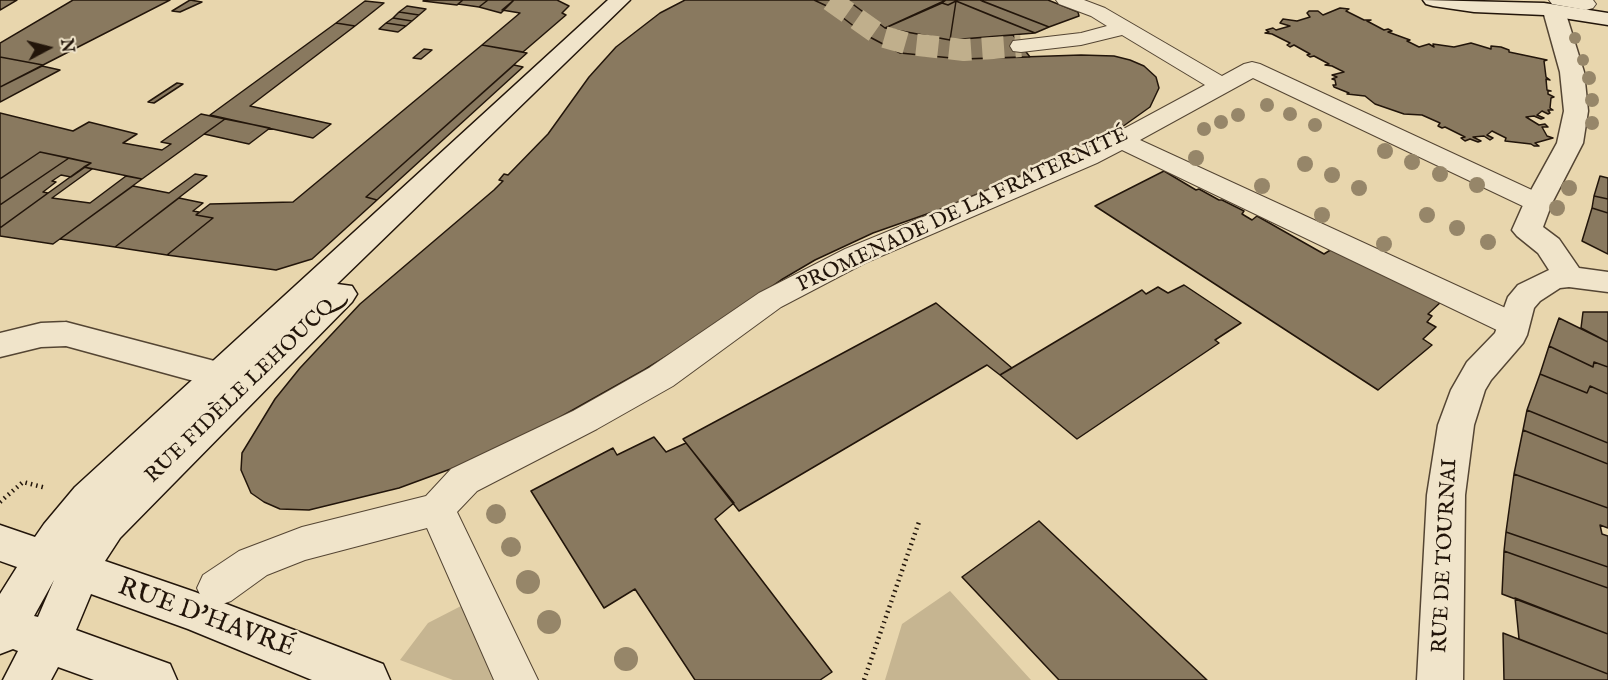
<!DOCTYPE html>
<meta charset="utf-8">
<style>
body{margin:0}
#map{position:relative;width:1608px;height:680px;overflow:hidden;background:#e8d6ad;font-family:"IM FELL English",serif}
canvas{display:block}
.north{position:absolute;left:18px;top:18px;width:60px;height:60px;-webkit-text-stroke:4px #f0e4ca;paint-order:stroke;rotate:83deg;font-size:16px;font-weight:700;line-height:24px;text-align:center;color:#22150a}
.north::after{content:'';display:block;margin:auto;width:21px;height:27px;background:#22150a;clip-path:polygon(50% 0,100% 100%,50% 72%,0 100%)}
</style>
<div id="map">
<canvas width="1608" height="680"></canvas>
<div class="north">N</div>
</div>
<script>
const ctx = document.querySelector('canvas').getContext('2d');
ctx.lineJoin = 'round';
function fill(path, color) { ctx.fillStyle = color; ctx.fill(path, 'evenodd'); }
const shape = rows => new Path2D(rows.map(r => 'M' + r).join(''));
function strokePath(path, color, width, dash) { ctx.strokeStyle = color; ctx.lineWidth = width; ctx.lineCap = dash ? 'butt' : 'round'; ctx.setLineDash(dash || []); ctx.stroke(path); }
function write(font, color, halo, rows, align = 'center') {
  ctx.font = font + ' "IM FELL English",serif'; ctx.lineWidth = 5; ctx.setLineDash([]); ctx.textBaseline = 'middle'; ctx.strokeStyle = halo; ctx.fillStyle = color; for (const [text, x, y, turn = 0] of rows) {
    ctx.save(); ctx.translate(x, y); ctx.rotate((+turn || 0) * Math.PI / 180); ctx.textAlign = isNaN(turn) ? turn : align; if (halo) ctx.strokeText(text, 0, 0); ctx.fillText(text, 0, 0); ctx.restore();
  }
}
fill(shape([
 [950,591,1031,680,885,680,902,624],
 [461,606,494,672,494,680,453,680,400,660,428,623]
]), '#c6b591');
const building = shape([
 [0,0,17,0,0,10,0,0],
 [73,0,170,0,43,65,0,57,0,43,73,0],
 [190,0,202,2,180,12,172,11,190,0],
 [463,0,488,0,479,7,458,4,463,0],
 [463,0,457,5,423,1,424,0,463,0],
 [488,0,514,0,501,13,479,7,488,0],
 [514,0,557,0,569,6,562,13,566,15,523,52,482,45,520,13,502,10,514,0],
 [685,0,814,0,829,7,864,34,900,53,962,59,1081,55,1114,56,1130,60,1144,66,1156,77,1159,88,1150,107,1122,127,1016,178,944,208,873,233,815,260,781,280,706,332,644,370,555,420,456,467,399,488,309,510,280,509,264,502,251,493,241,470,242,453,275,399,300,368,360,304,494,190,503,181,499,180,504,174,508,175,548,134,589,77,616,47,660,13,685,0],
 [814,0,847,0,885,28,950,40,1013,35,1030,57,962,59,900,53,864,34,829,7,814,0],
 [847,0,946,0,885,28,847,0],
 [946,0,980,0,1049,27,1035,33,956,1,948,5,942,3,946,0],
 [984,0,1048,0,1078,12,1079,16,1049,27,982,1,984,0],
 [365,1,384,3,355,26,336,23,365,1],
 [956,1,995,17,1035,33,950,40,956,1],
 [956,1,950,40,885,28,942,3,948,5,956,1],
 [407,6,426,9,419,15,399,12,407,6],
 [1340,8,1349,9,1346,11,1364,20,1371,20,1367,21,1384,30,1388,29,1392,31,1388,32,1410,40,1407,41,1419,47,1429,44,1434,47,1433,44,1454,47,1471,43,1491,49,1491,46,1501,47,1509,50,1509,52,1547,60,1544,61,1546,77,1550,80,1546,79,1547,90,1551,91,1548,91,1548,94,1554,97,1551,98,1550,108,1553,110,1548,110,1550,113,1548,114,1542,111,1537,115,1544,118,1541,119,1534,116,1526,117,1539,125,1545,124,1548,127,1542,127,1547,136,1553,138,1535,143,1539,146,1534,146,1531,144,1505,141,1506,138,1492,131,1487,135,1493,138,1490,140,1484,136,1473,137,1481,141,1478,142,1470,139,1465,141,1461,138,1465,137,1445,127,1442,128,1438,126,1440,123,1422,115,1404,114,1375,104,1365,96,1347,94,1349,93,1334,87,1333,85,1336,85,1335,80,1332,79,1337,77,1332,75,1344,72,1332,66,1325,65,1329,64,1314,56,1310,57,1307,55,1310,54,1294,45,1290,47,1287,45,1290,43,1272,34,1265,33,1269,32,1266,30,1273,28,1276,30,1290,26,1280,23,1283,19,1297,21,1310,17,1307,13,1309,11,1318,11,1323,15,1340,8],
 [399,12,419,15,412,21,393,18,399,12],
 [393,18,412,21,406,26,386,23,393,18],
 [336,23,355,26,250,106,331,124,313,138,210,115,336,23],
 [386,23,406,26,398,32,379,29,386,23],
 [482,45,527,53,366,197,377,200,312,259,276,270,167,255,213,218,196,215,210,204,293,202,482,45],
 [424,49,432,50,421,59,413,58,424,49],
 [0,57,43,65,0,87,0,57],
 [514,65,523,67,377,200,366,197,514,65],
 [42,66,60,70,0,102,0,87,42,66],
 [177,83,183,84,154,103,148,102,177,83],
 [0,113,73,131,89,122,137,134,123,143,162,150,171,144,161,142,201,114,225,119,142,179,84,167,91,163,40,152,0,179,0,113],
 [225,119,270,128,249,144,204,134,225,119],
 [40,152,69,158,0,205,0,179,40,152],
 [69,158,91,163,71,177,61,175,52,181,56,182,43,192,48,193,0,228,0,205,69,158],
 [84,167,92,169,52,198,90,203,126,176,142,179,53,244,0,236,0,228,84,167],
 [1164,171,1196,190,1199,189,1219,200,1222,200,1244,211,1242,214,1252,220,1257,216,1324,254,1332,249,1443,300,1428,314,1432,316,1427,322,1436,327,1423,339,1432,345,1378,390,1095,206,1164,171],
 [195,174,207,176,115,247,60,239,133,186,169,193,195,174],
 [1600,176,1608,178,1608,199,1594,196,1600,176],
 [1594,196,1608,199,1608,213,1592,208,1594,196],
 [179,198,203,203,193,211,199,212,196,215,213,218,167,255,115,247,179,198],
 [1592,208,1608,213,1608,254,1582,241,1592,208],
 [1184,285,1241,323,1215,340,1219,343,1077,439,1000,375,1142,290,1146,294,1158,287,1168,293,1184,285],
 [936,303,1012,368,1000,375,987,365,739,511,683,439,936,303],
 [1583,312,1608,312,1608,342,1581,328,1583,312],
 [1559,318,1608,342,1608,367,1594,362,1593,367,1549,346,1559,318],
 [1549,346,1593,367,1594,362,1608,367,1608,394,1590,386,1587,393,1540,374,1549,346],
 [1540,374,1587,393,1590,386,1608,394,1608,443,1527,410,1540,374],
 [1527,410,1608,443,1608,464,1523,430,1527,410],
 [1523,430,1608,464,1608,508,1514,474,1523,430],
 [654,437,666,452,686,443,734,503,715,519,832,672,820,680,695,680,635,589,604,608,531,491,613,448,617,455,654,437],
 [1514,474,1608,508,1608,528,1600,525,1602,534,1608,536,1608,567,1506,532,1514,474],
 [1039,521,1207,680,1059,680,962,577,1039,521],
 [1506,532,1608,567,1608,588,1504,551,1506,532],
 [1504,551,1608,588,1608,634,1502,594,1504,551],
 [1515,598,1608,634,1608,674,1519,639,1515,598],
 [1503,633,1608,674,1608,680,1504,680,1503,633]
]);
fill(building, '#89795f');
strokePath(building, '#22150a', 1.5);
strokePath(shape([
 [830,0,881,36,909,44,964,50,1021,46]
]), '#c0af8c', 22, [22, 11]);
const pedestrian = shape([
 [1056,0,1084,0,1105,8,1222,76,1244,64,1252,62,1260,64,1547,197,1551,203,1547,209,1538,211,1529,209,1253,78,1140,140,1523,316,1527,324,1523,332,1512,335,1501,332,1122,150,1097,163,865,263,781,307,673,386,597,429,477,491,457,512,538,680,494,680,427,528,305,560,267,575,231,601,217,606,203,601,197,588,203,575,239,551,302,527,426,496,451,469,573,411,649,368,759,293,845,249,1079,153,1205,85,1122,35,1081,45,1021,52,1013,51,1010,46,1013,41,1081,33,1107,26,1091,16,1059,4,1056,0],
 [1549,0,1593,0,1596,4,1593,8,1586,10,1552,4,1549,0]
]);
const minor = shape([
 [1554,5,1561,7,1565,11,1584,72,1588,111,1583,143,1552,203,1543,227,1559,239,1579,268,1608,272,1608,292,1569,287,1560,288,1540,301,1534,308,1527,335,1523,343,1491,380,1485,390,1474,425,1465,495,1463,680,1417,680,1427,495,1438,425,1451,390,1467,362,1495,333,1508,297,1518,285,1549,270,1538,253,1517,236,1512,230,1524,203,1557,143,1564,111,1560,72,1543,11,1547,7,1554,5],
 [66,322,245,369,257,373,262,382,257,391,245,395,66,346,41,347,0,357,0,333,41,323,66,322]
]);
const secondary = shape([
 [608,0,630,0,337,284,352,286,357,294,352,302,120,538,105,561,195,592,383,664,390,680,312,680,188,629,91,594,76,630,170,664,177,680,94,680,58,667,51,680,3,680,18,651,13,649,0,654,0,594,17,567,0,561,0,525,35,537,44,524,75,487,608,0],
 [54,580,38,617,34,616,54,580],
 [1423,0,1544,3,1608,13,1608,25,1544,15,1474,12,1433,6,1426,4,1423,0]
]);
strokePath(pedestrian, '#544533', 2);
strokePath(minor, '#544533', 3);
strokePath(secondary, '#22150a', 3);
strokePath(shape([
 [0,502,23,482,46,488],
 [864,680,920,519]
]), '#22150a', 4.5, [1.5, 4]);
fill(pedestrian, '#f0e4ca');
fill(minor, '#f0e4ca');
fill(secondary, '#f0e4ca');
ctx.fillStyle = '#968669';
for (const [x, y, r] of [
 [1575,38,6],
 [1583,60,6],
 [1589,78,7],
 [1592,100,7],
 [1267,105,7],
 [1290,114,7],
 [1238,115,7],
 [1221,122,7],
 [1592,123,7],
 [1315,125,7],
 [1204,129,7],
 [1385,151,8],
 [1196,158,8],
 [1412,162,8],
 [1305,164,8],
 [1440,174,8],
 [1332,175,8],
 [1477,185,8],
 [1262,186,8],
 [1359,188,8],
 [1569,188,8],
 [1557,208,8],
 [1322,215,8],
 [1427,215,8],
 [1457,228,8],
 [1488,242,8],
 [1384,244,8],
 [496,514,10],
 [511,547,10],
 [528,582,12],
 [549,622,12],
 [626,659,12]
]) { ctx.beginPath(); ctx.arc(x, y, r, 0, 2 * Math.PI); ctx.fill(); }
write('21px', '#22150a', '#f0e4ca', [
 ["PROMENADE DE LA FRATERNITÉ",963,211,-25],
 ["RUE FIDÈLE LEHOUCQ",241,392,-44],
 ["RUE DE TOURNAI",1446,556,-87]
]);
write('26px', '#22150a', '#f0e4ca', [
 ["RUE D'HAVRÉ",206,619,20]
]);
</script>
